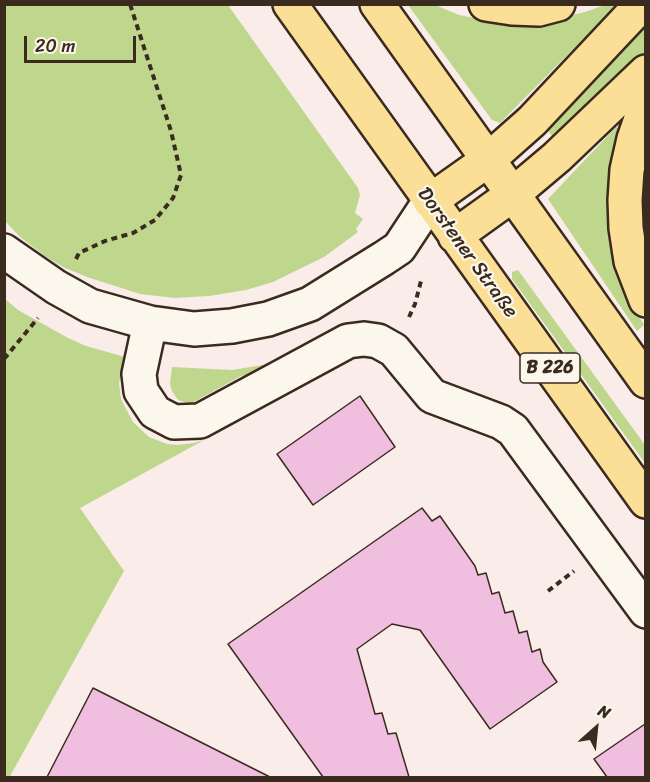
<!DOCTYPE html>
<meta charset="utf-8">
<style>
body{margin:0}
#map{position:relative;width:650px;height:782px;overflow:hidden;background:#f9ece9;font-family:Sriracha,sans-serif}
canvas{display:block}
.frame{position:absolute;inset:0;border:6px solid #3b2a1e;pointer-events:none}
.north{position:absolute;left:566px;top:698px;width:60px;height:60px;-webkit-text-stroke:4px #fbf7ec;paint-order:stroke;rotate:27deg;font-size:16px;font-weight:700;line-height:24px;text-align:center;color:#3b2a1e}
.north::after{content:'';display:block;margin:auto;width:21px;height:27px;background:#3b2a1e;clip-path:polygon(50% 0,100% 100%,50% 72%,0 100%)}
.scale{position:absolute;left:24px;top:36px;width:112px;height:27px;box-sizing:border-box;border:3px solid #3b2a1e;border-top:0;padding-left:8px;font-size:18px;line-height:21px;white-space:nowrap;color:#3b2a1e;-webkit-text-stroke:4px #fbf7ec;paint-order:stroke}
</style>
<div id="map">
<canvas width="650" height="782"></canvas>
<div class="frame"></div>
<div class="north">N</div>
<div class="scale">20 m</div>
</div>
<script>
const ctx = document.querySelector('canvas').getContext('2d');
ctx.lineJoin = 'round';
function fill(path, color) { ctx.fillStyle = color; ctx.fill(path, 'evenodd'); }
const shape = rows => new Path2D(rows.map(r => 'M' + r).join(''));
function strokePath(path, color, width, dash) { ctx.strokeStyle = color; ctx.lineWidth = width; ctx.lineCap = dash ? 'butt' : 'round'; ctx.setLineDash(dash || []); ctx.stroke(path); }
function write(font, color, halo, rows, align = 'center') {
  ctx.font = font + ' Sriracha,sans-serif'; ctx.lineWidth = 4.5; ctx.setLineDash([]); ctx.textBaseline = 'middle'; ctx.strokeStyle = halo; ctx.fillStyle = color; for (const [text, x, y, turn = 0] of rows) {
    ctx.save(); ctx.translate(x, y); ctx.rotate((+turn || 0) * Math.PI / 180); ctx.textAlign = isNaN(turn) ? turn : align; if (halo) ctx.strokeText(text, 0, 0); ctx.fillText(text, 0, 0); ctx.restore();
  }
}
fill(shape([
 [4,5,228,5,358,188,360,195,355,213,363,219,356,229,358,232,324,257,273,282,246,290,209,296,175,298,140,294,87,277,63,267,45,256,20,237,5,221],
 [408,5,435,5,459,15,490,21,542,22,585,12,605,5,617,5,500,123,492,120],
 [645,28,645,51,556,142,546,128,586,91],
 [616,127,621,129,632,304,644,325,637,331,548,199],
 [518,270,645,445,645,463,512,279,512,272],
 [5,299,18,310,68,338,86,346,125,357,119,383,121,399,133,422,149,437,167,444,177,445,194,443,206,439,80,508,124,571,9,778,4,777],
 [282,362,280,368,241,376,190,404,178,400,172,391,170,384,172,367,232,370]
]), '#bfd78d');
const building = shape([
 [360,396,395,447,313,505,277,454,360,396],
 [422,508,432,521,440,516,475,566,478,575,486,573,492,594,499,592,505,613,513,611,519,633,527,631,532,652,540,649,543,662,557,682,490,729,420,630,392,624,357,649,375,714,382,713,388,734,396,733,409,777,323,777,228,644,422,508],
 [93,688,270,777,47,777,93,688],
 [645,724,645,777,607,777,594,759,645,724]
]);
fill(building, '#f0bede');
strokePath(building, '#3b2a1e', 1.5);
const minor = shape([
 [4,251,56,287,90,306,150,323,194,329,232,326,268,319,310,304,384,258,399,248,430,201],
 [150,323,139,374,141,391,155,412,174,422,200,421,348,341,364,339,378,341,394,350,432,396,501,422,513,430,646,611]
]);
const major = shape([
 [290,4,646,501],
 [377,4,646,381],
 [430,201,488,160],
 [455,236,512,195]
]);
const highway = shape([
 [486,4,512,8,539,9,558,4],
 [646,104,634,139,627,170,625,200,626,228,631,261,646,300],
 [488,160,532,121,642,4],
 [512,195,557,157,646,72]
]);
strokePath(minor, '#3b2a1e', 38);
strokePath(major, '#3b2a1e', 38);
strokePath(highway, '#3b2a1e', 38);
strokePath(shape([
 [76,259,79,253,105,241,133,233,155,220,173,198,181,175,171,131,130,4],
 [409,317,415,304,421,281],
 [4,359,38,318],
 [548,591,574,571]
]), '#3b2a1e', 4, [6, 4.5]);
strokePath(minor, '#fbf7ec', 33);
strokePath(major, '#fbdf96', 33);
strokePath(highway, '#fbdf96', 33);
for (const [x, y, w] of [
 [550,368,60]
]) { const box = new Path2D(); box.roundRect(x - w / 2, y - 15, w, 30, 4.5); ctx.fillStyle = '#fbf7ec'; ctx.fill(box); strokePath(box, '#3b2a1e', 1.5); }
write('bold 18px', '#3b2a1e', null, [
 ["B 226",550,368]
]);
write('20px', '#3b2a1e', '#fbf7ec', [
 ["Dorstener Straße",467,253,54]
]);
</script>
